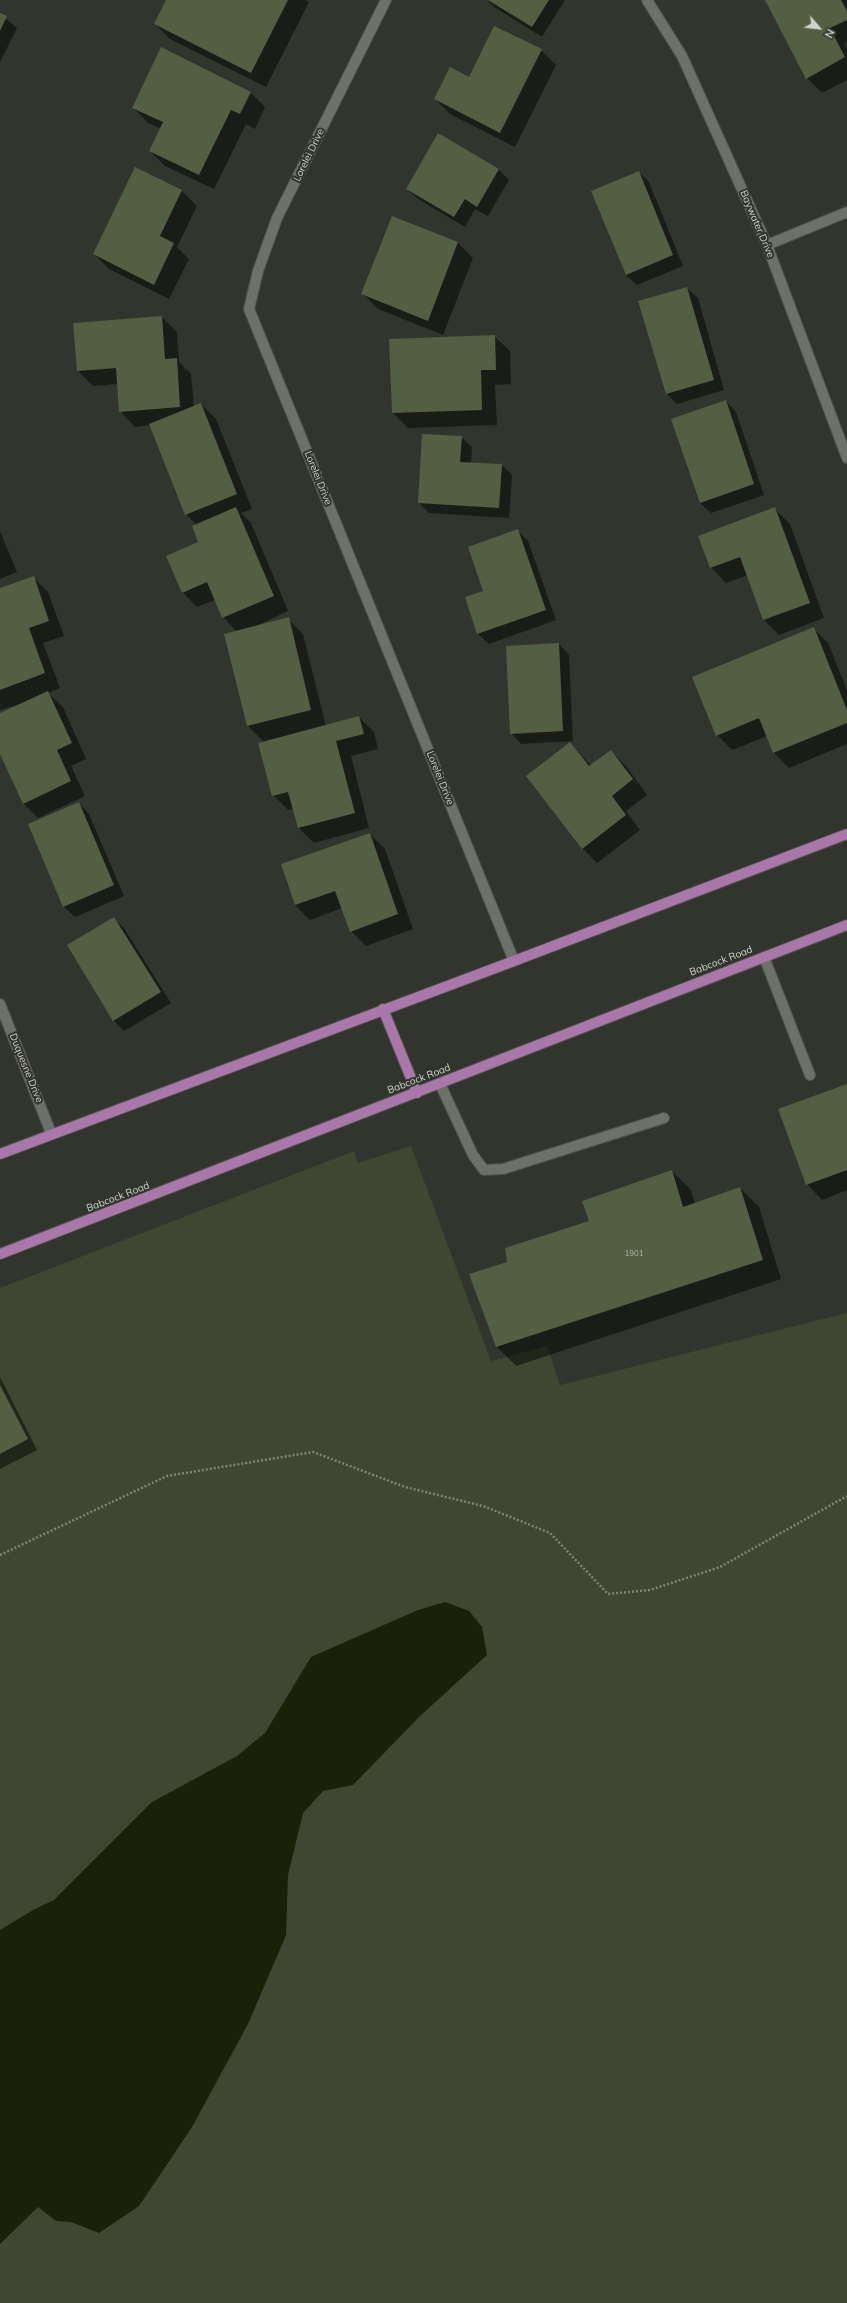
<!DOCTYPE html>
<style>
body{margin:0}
#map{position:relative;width:847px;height:2303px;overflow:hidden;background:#32352e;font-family:Mulish,sans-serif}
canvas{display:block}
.north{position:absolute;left:799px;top:8px;width:40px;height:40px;-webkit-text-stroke:3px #32352e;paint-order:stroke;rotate:118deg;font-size:11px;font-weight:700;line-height:16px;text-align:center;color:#d0d2cd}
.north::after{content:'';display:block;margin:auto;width:14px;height:18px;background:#d0d2cd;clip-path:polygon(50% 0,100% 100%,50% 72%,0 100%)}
</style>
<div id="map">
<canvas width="847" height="2303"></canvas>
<div class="north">N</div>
</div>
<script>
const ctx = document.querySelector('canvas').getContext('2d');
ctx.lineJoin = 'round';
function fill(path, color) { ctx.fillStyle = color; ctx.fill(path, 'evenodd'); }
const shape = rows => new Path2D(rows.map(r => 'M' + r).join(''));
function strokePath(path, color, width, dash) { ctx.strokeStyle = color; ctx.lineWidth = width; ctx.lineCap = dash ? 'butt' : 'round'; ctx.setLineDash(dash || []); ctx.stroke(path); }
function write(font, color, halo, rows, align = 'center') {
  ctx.font = font + ' Mulish,sans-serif'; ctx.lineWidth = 4; ctx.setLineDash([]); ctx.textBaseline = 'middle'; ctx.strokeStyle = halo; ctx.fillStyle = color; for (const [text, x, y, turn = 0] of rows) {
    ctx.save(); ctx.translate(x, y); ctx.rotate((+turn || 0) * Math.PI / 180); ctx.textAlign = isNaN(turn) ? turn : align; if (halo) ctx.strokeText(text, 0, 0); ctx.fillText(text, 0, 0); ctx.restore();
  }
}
fill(shape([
 [411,1146,491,1361,547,1346,560,1385,847,1313,847,2303,0,2303,0,1288,354,1151,358,1163]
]), '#3f4631');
fill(shape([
 [445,1602,469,1611,482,1627,487,1655,420,1716,353,1785,323,1791,303,1813,288,1875,286,1935,248,2024,192,2127,139,2206,99,2233,71,2222,56,2221,38,2207,0,2244,0,1930,33,1910,54,1900,152,1802,237,1756,265,1733,311,1657,418,1610]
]), '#1a2108');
fill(shape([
 [167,0,306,0,309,2,266,87,170,39,155,24],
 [487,0,565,0,542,37,494,7],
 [766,0,847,0,847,42,844,44,847,49,847,80,822,93,807,78],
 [0,14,17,28,0,62],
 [541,50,556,65,515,147,450,114,435,99,470,78],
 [250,92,265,107,255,129,246,124,214,189,165,166,150,151,161,129,148,123,133,107],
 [439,135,499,170,509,180,488,216,475,209,465,227,418,199,407,189],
 [639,172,649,182,683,266,637,285,626,275],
 [182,191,197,206,177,247,189,259,169,299,109,269,94,254],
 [392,217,458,243,473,258,443,335,378,309,363,294],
 [687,288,698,298,724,390,677,404,667,394],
 [162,317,177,332,179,362,191,374,194,407,201,404,216,419,252,509,241,513,251,523,288,611,250,629,288,619,303,634,326,726,359,717,374,732,378,749,351,756,369,828,314,843,299,828,293,809,288,810,273,795,264,742,248,726,225,635,237,632,223,617,215,600,197,607,182,592,200,543,197,525,186,514,151,425,135,427,120,411,118,384,93,386,78,371,74,323],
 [494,336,510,351,511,384,495,385,497,425,408,428,393,413],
 [726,401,736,412,764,495,711,513,700,503],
 [461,437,472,447,471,463,502,465,512,475,509,518,429,513,419,503],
 [775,509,790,524,824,618,779,635,764,620,748,575,726,583,711,567],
 [0,531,17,572,0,579],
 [518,531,528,541,556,620,489,644,478,634,466,598,484,592],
 [33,577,48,592,64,636,43,643,60,688,48,693,63,707,86,759,71,766,85,796,38,818,23,803,0,752,0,714,24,703,0,710,0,589],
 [813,628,828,643,847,690,847,744,789,768,774,753,767,736,732,750,717,735],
 [559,644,569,655,573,741,521,744,511,733],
 [570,743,591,766,611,751,626,766,647,795,626,811,640,830,597,863,582,848],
 [79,803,89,814,124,896,75,917,64,907,30,825],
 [370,834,385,849,413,929,366,946,351,931,342,908,310,920,295,905],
 [113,918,124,928,171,1003,124,1031,114,1021],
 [847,1085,847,1190,822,1200,807,1184],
 [672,1171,691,1190,695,1204,740,1188,759,1207,781,1279,516,1366,497,1347,470,1274,508,1262,590,1222],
 [0,1377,37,1450,0,1469]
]), '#0007');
fill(shape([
 [166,0,288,0,251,73,154,24],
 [488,0,549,0,532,27],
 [765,0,841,0,847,11,847,20,830,28,845,57,806,79],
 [0,13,7,16,0,31],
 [494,26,542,49,500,133,434,99,450,67,469,77],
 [161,47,251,92,240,114,231,110,199,175,149,151,163,122,132,108],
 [438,133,499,169,477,207,465,199,454,217,406,189],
 [135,167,182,190,160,236,174,243,154,285,93,254],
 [639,171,673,255,626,275,591,191],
 [392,216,458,242,428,321,361,294],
 [687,287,714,380,666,394,638,301],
 [162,316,165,359,177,358,180,407,119,412,116,368,77,371,73,323],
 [495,335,496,370,481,370,482,410,392,413,389,339],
 [726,400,754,484,700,503,671,419],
 [201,403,237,494,185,515,149,424],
 [422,434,462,436,460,462,502,464,499,508,418,503],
 [236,507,274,596,222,618,207,582,182,593,166,556,198,542,192,526],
 [775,507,810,603,763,620,740,557,710,568,698,536],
 [518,529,546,610,477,634,465,597,483,591,468,547],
 [34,576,49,621,29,628,45,673,0,690,0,588],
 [289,617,311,710,247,726,224,634],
 [814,627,847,710,847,723,773,753,759,718,716,736,692,677],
 [559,643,563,731,510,734,506,646],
 [48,691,72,743,57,750,71,781,23,804,0,754,0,713],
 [359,716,364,734,336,741,355,813,298,828,288,792,272,796,258,743],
 [570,742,589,766,611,750,633,779,612,796,626,815,582,849,526,776],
 [79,802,114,885,63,907,28,824],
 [370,833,398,914,350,932,335,891,295,905,281,864],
 [114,917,161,992,113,1021,67,945],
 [847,1084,847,1170,806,1185,778,1109],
 [672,1170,683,1207,740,1187,763,1260,496,1347,469,1274,507,1262,505,1248,589,1221,582,1201],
 [0,1385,28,1439,0,1454]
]), '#545e43');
const lane = shape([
 [767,245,847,212],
 [764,957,810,1075],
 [440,1084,473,1155,484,1170,503,1169,664,1118]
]);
const street = shape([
 [386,0,277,218,258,271,249,309,514,961],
 [647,0,682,56,767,245,847,458],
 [0,1004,51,1133]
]);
const primary = shape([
 [383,1009,417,1093],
 [0,1154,514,961,847,834],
 [0,1254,847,925]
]);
strokePath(lane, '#51534d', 12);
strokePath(street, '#51534d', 12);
strokePath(primary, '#51534d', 12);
strokePath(shape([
 [0,1555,167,1476,313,1452,405,1487,483,1506,550,1533,608,1594,650,1590,720,1567,847,1496]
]), '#80827c', 2.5, [2, 2]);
strokePath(lane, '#6e7169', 10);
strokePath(street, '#6e7169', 10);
strokePath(primary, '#a7a', 10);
write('8px', '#b1b5aa', null, [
 ["1901",634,1254]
]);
write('10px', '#d0d2cd', '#32352e', [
 ["Lorelei Drive",309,155,-64],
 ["Baywater Drive",757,224,67],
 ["Lorelei Drive",318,478,68],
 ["Lorelei Drive",440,778,68],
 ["Babcock Road",721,961,-21],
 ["Duquesne Drive",26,1068,68],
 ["Babcock Road",419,1079,-21],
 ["Babcock Road",118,1197,-21]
]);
</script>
